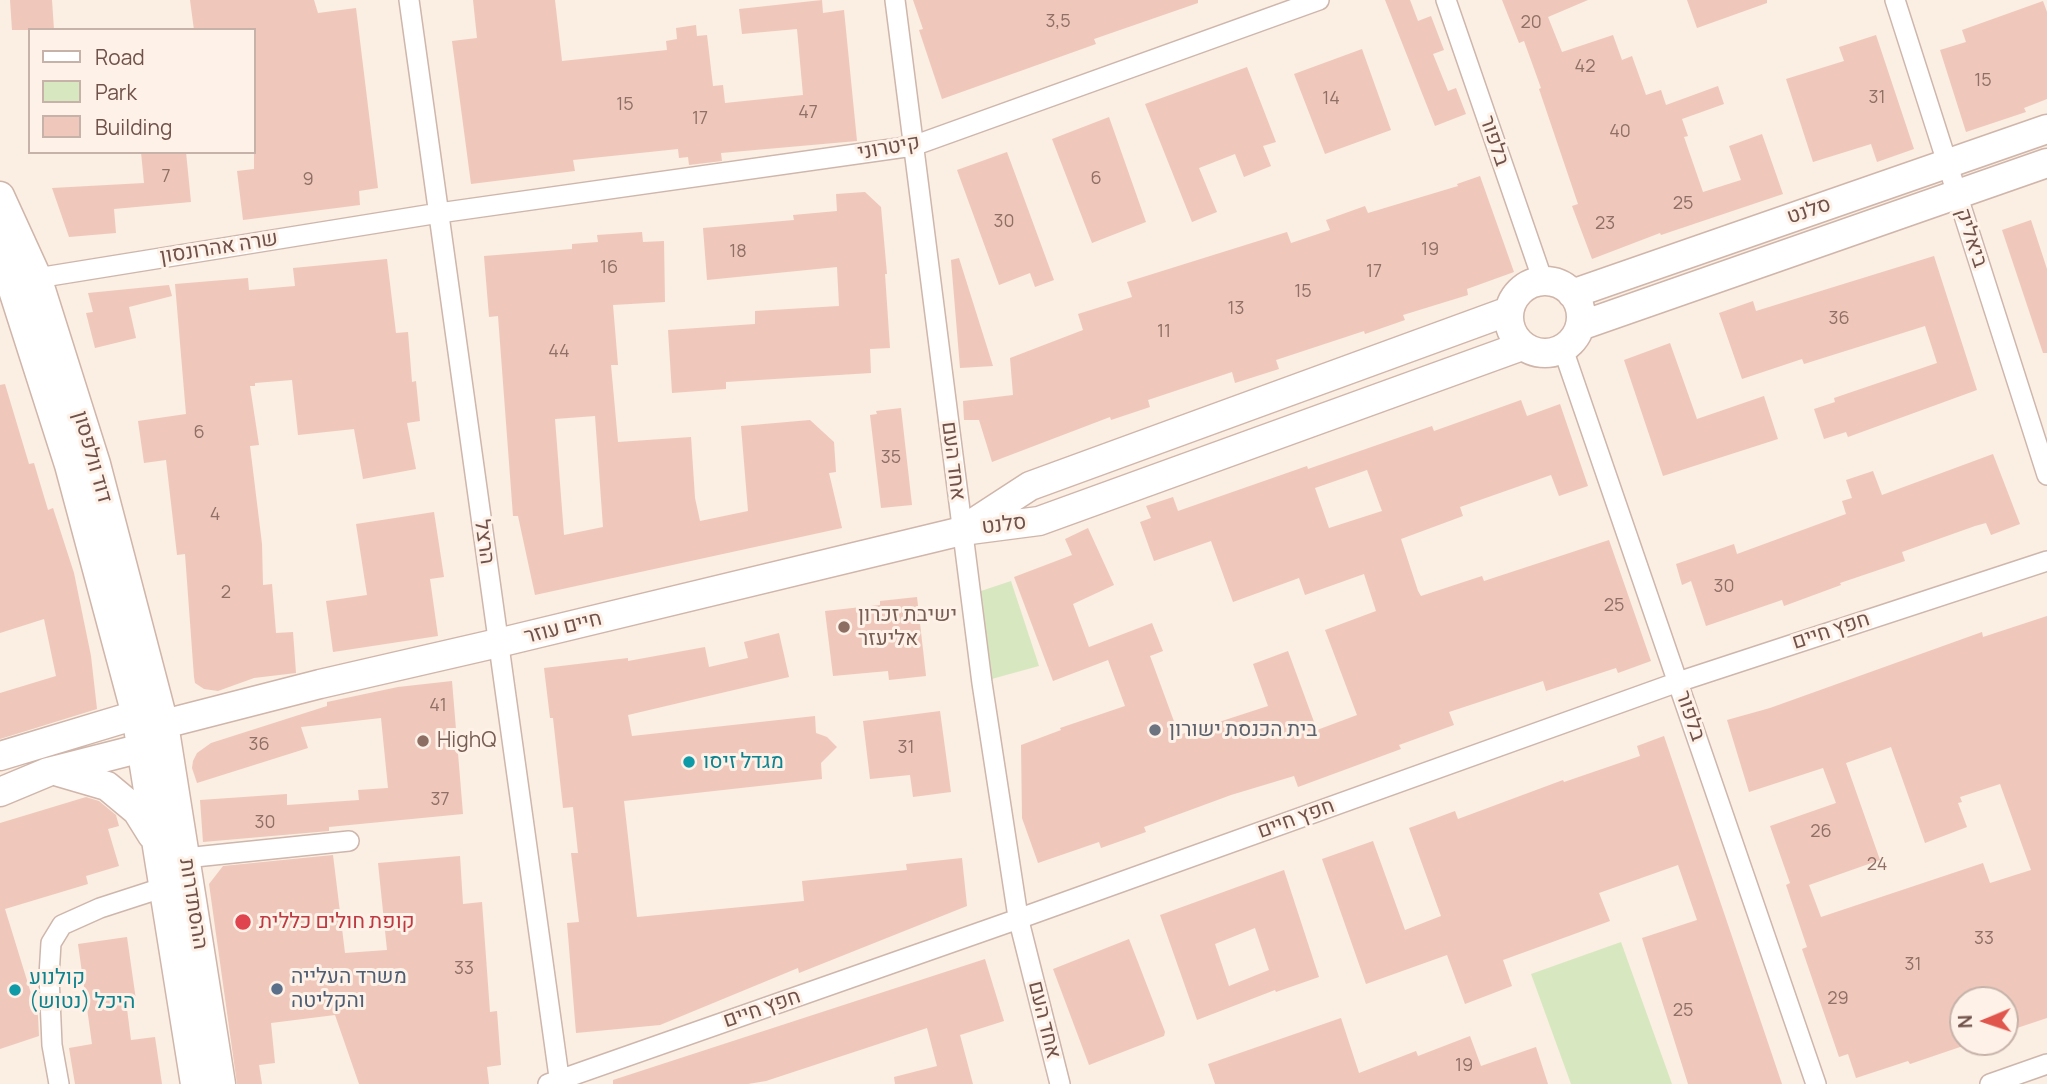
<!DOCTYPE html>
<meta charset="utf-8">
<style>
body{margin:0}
#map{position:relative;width:2047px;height:1084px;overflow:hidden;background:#fbeee2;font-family:Manrope,sans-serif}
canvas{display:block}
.legend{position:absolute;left:28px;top:28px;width:228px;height:126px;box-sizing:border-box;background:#fef2e8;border:2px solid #c6b2a9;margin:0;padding:9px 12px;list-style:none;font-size:21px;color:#71524a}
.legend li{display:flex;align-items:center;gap:14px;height:35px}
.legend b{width:35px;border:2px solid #c6b2a9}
.north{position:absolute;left:1949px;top:986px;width:70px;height:70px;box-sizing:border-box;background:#fef2e8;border:2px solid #c6b2a9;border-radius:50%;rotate:268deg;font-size:19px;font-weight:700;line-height:28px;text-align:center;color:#71524a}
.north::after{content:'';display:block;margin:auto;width:24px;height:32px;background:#e0564c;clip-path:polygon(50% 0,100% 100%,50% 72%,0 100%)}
</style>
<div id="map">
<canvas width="2047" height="1084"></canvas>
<ul class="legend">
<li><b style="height:9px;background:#fff"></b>Road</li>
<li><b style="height:19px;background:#d7e8c1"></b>Park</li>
<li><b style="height:19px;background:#efc8bb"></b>Building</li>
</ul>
<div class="north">N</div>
</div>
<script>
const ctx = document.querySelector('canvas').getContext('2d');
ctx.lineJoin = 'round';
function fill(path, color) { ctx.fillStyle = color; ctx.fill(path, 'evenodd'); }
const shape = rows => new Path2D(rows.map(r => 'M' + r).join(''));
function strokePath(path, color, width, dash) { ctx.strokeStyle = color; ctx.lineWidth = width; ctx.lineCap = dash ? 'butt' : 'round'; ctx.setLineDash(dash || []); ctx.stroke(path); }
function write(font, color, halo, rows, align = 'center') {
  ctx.font = font + ' Manrope,Heebo,sans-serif'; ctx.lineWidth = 6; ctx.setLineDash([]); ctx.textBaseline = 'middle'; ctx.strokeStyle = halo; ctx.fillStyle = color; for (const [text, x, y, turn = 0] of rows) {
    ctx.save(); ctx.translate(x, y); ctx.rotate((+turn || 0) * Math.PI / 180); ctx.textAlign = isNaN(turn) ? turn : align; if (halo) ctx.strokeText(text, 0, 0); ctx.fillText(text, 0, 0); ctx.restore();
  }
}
fill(shape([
 [1011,581,1039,666,988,680,975,593],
 [1621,942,1672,1084,1571,1084,1531,974]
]), '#d7e8c1');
fill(shape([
 [10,0,52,0,54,30,12,30],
 [190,0,314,0,318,13,356,8,378,188,359,191,360,205,243,220,237,171,254,169,254,30,194,30],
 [473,0,555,0,562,61,667,50,666,41,677,39,676,28,696,25,697,36,707,35,713,86,723,85,725,103,803,95,797,29,742,34,739,9,822,0,823,13,844,10,857,141,721,153,722,161,689,165,688,157,679,158,678,149,573,160,575,171,471,184,452,41,477,38],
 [913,0,1198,0,1198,3,1094,39,1096,44,942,99,919,30,923,29],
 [1385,0,1410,0,1418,21,1431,16,1444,50,1433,54,1448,91,1456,88,1466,114,1435,126],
 [1502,0,1588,0,1548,17,1562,52,1613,35,1622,60,1632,56,1646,95,1661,90,1666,105,1718,86,1724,104,1682,119,1688,136,1684,137,1703,192,1741,180,1729,146,1762,134,1783,194,1661,235,1660,233,1592,259,1572,206,1578,204,1539,89,1541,88,1524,41,1519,43],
 [1687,0,1767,0,1767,3,1697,28],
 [2043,1,2047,12,2047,99,2024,108,2026,112,1966,132,1940,50,1966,42,1962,30],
 [1876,35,1914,149,1877,162,1871,144,1813,162,1786,79,1844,61,1839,47],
 [1362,49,1391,130,1325,154,1294,74],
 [1247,67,1276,142,1263,146,1271,166,1244,177,1235,154,1199,168,1217,212,1192,222,1145,104],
 [1109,117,1146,222,1092,243,1052,139],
 [141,152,186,152,191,202,114,209,116,233,69,237,52,188,144,183],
 [1007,152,1054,280,1035,287,1030,273,999,285,957,170],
 [1480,176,1514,272,1467,289,1468,295,1403,315,1405,320,1365,334,1364,331,1276,360,1279,369,1235,383,1232,372,1148,400,1150,407,1111,420,1110,417,992,462,979,420,964,420,963,401,1013,395,1010,358,1083,330,1078,314,1132,297,1127,282,1287,232,1291,243,1330,230,1326,220,1365,206,1368,213,1458,186,1457,184],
 [865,192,881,207,887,274,885,274,890,348,870,349,871,373,726,382,726,389,672,393,668,330,755,324,755,311,839,306,837,267,707,280,703,228,794,220,793,215,837,211,836,194],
 [2031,220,2047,269,2047,353,2043,353,2002,230],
 [642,232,643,242,664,241,665,302,613,305,618,365,611,365,618,442,691,437,695,498,700,521,748,511,741,426,810,420,834,442,836,472,829,473,842,528,535,595,518,516,513,516,498,316,489,317,484,256,572,249,572,244,598,242,597,235],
 [595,416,603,527,564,535,555,419],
 [1934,256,1977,390,1848,437,1846,432,1824,439,1814,409,1835,402,1834,398,1937,363,1925,326,1804,364,1802,359,1742,379,1719,313,1753,301,1756,311],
 [959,258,993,366,960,368,951,260],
 [387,259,396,333,408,332,412,382,416,381,420,421,407,423,416,469,363,479,354,429,298,435,292,380,255,383,255,386,250,386,259,445,250,446,262,544,263,585,272,584,276,633,293,632,296,673,254,678,218,691,204,689,195,683,194,677,185,554,177,555,166,460,144,463,138,421,186,414,175,284,248,278,249,290,295,286,293,268],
 [169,285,172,296,129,307,136,338,95,348,86,313,93,312,88,293],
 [1670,343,1697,419,1764,396,1778,439,1663,476,1624,360],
 [5,384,29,464,34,463,48,510,53,508,74,573,91,656,97,709,0,739,0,693,56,676,44,619,0,633,0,385],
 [1521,400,1527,416,1560,404,1588,486,1559,496,1551,475,1460,507,1463,516,1401,539,1418,591,1421,596,1482,576,1484,581,1609,540,1651,661,1618,673,1616,668,1546,691,1543,681,1449,712,1454,725,1399,745,1401,749,1298,787,1294,776,1231,795,1144,827,1146,832,1101,848,1099,842,1038,863,1022,818,1021,745,1061,730,1060,728,1125,706,1108,660,1053,681,1014,577,1072,555,1065,539,1088,528,1114,585,1073,604,1089,647,1152,623,1163,651,1150,656,1179,735,1268,706,1253,664,1288,651,1317,730,1357,715,1325,630,1376,611,1364,574,1305,595,1299,578,1233,602,1211,541,1154,561,1140,522,1151,518,1146,506,1173,497,1178,511,1307,466,1308,469,1432,426,1434,431],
 [1367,470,1382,511,1329,528,1315,488],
 [901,408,912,505,881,508,870,415,877,414,876,411],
 [1993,454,2020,524,1991,535,1986,523,1975,526,1902,552,1905,561,1840,583,1841,585,1784,606,1782,600,1706,626,1691,581,1682,585,1676,564,1734,544,1737,554,1846,514,1842,501,1852,498,1846,480,1873,471,1882,495],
 [434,512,444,577,430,579,438,636,333,652,326,601,367,595,356,524],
 [917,597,926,676,889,680,888,671,833,676,825,611,880,605,880,601],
 [2047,616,2047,1018,2005,1032,2005,1000,1963,1000,1963,1046,1910,1064,1908,1061,1856,1078,1848,1054,1839,1057,1802,949,1807,947,1786,885,1790,883,1770,826,1836,803,1823,768,1749,792,1727,720,1770,708,1982,632,1983,637],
 [1891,747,1925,843,1967,827,1958,803,1962,802,1960,797,2000,784,2031,870,1990,883,1983,863,1821,917,1809,885,1880,860,1846,763],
 [779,633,789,677,628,715,632,736,815,716,816,733,827,737,837,747,821,763,822,779,624,801,637,917,804,901,802,881,907,870,906,864,962,858,967,906,799,973,798,968,660,1025,576,1033,567,923,579,922,571,853,578,853,573,807,563,808,553,718,550,718,544,668,628,658,628,661,705,647,709,667,748,658,744,642],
 [452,681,463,814,329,827,329,831,203,842,200,800,287,794,287,805,359,800,358,790,388,788,381,718,301,727,308,748,197,783,192,768,193,761,197,753,211,743,327,706,327,702,398,687],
 [940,711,951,792,913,797,910,775,870,779,863,721],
 [1664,736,1782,1084,1688,1084,1642,938,1697,920,1678,865,1599,893,1610,921,1503,960,1512,986,1465,1004,1447,955,1366,984,1322,859,1373,841,1405,930,1441,916,1409,828,1455,811,1458,819,1563,780,1564,782,1640,756,1637,746],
 [86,797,99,801,116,815,119,826,108,829,119,866,86,876,88,884,5,909,38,1016,39,1036,0,1049,0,823],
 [333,855,345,953,387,950,378,863,460,856,463,904,482,902,490,1012,497,1011,501,1065,487,1067,489,1084,359,1084,335,1015,271,1023,275,1063,259,1065,262,1084,237,1084,209,884,223,866],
 [1284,870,1319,977,1276,992,1275,990,1197,1020,1160,915],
 [1255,928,1269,970,1229,986,1215,944],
 [127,937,136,1000,126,1001,131,1040,155,1037,162,1084,75,1084,69,1048,92,1044,78,944],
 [1129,939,1165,1032,1164,1036,1089,1065,1053,969],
 [985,959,1004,1021,960,1035,973,1084,895,1084,894,1077,937,1066,927,1028,766,1081,748,1084,613,1084,613,1080],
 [1341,1018,1359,1073,1416,1051,1418,1056,1470,1036,1481,1066,1536,1047,1548,1084,1215,1084,1208,1064]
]), '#efc8bb');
const street = shape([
 [409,0,560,1084],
 [895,0,982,683,1018,917,1060,1084],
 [1446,0,1543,281],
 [1895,0,2047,475],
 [25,280,439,213,913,146,1319,0],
 [1563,349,1816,1084],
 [185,858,349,841],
 [59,1084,52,1045,49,976,51,943,62,925,100,908,174,884],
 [548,1084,1018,919,1678,682,2047,561],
 [1990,1084,2047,1064]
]);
const secondary = shape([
 [0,196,37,277,96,464,164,724,221,1084],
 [0,227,11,284,69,465,136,715,195,1084],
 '1509 317a36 36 0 1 1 72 0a36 36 0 1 1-72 0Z',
 [1572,294,2047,129],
 [1580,326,2047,163],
 [967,527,1030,486,1509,311],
 [0,756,136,715,164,724,320,684,498,643,962,531,1039,521,1522,346],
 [59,772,107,786,137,811,152,835],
 [0,792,48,772,142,748,155,734]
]);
strokePath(street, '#ceb6ac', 22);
strokePath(secondary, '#d0b5aa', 31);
strokePath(street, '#fff', 19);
strokePath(secondary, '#fff', 28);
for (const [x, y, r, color] of [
 [844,627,7,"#8d6e63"],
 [1155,730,7,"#6b7280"],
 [423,741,7,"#8d6e63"],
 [689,762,7,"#0f9aa8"],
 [243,922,9,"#e0444e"],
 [277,989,7,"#5c6f8a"],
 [15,990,7,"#0f9aa8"]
]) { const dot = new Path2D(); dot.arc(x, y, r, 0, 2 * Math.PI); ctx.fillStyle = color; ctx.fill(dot); strokePath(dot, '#fef2e8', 2.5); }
write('18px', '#907066', null, [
 ["3,5",1058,22],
 ["20",1531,23],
 ["42",1585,67],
 ["15",1983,81],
 ["31",1877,98],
 ["14",1331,99],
 ["15",625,105],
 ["47",808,113],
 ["17",700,119],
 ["40",1620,132],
 ["7",166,177],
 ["6",1096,179],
 ["9",308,180],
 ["25",1683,204],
 ["30",1004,222],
 ["23",1605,224],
 ["19",1430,250],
 ["18",738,252],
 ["16",609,268],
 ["17",1374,272],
 ["15",1303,292],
 ["13",1236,309],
 ["36",1839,319],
 ["11",1164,332],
 ["44",559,352],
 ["6",199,433],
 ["35",891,458],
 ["4",215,515],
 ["30",1724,587],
 ["2",226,593],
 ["25",1614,606],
 ["41",438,706],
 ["36",259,745],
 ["31",906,748],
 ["37",440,800],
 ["30",265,823],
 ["26",1821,832],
 ["24",1877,865],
 ["33",1984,939],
 ["31",1913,965],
 ["33",464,969],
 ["29",1838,999],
 ["25",1683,1011],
 ["19",1464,1066]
]);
write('21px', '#71524a', '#fef2e8', [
 ["בלפור",1494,141,71],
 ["קיטרוני",889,148,-10],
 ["סלנט",1809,211,-19],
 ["ביאליק",1971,238,72],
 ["שרה אהרונסון",219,248,-9],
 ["דוד וולפסון",92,457,74],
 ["אחד העם",953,461,83],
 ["סלנט",1004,525,-7],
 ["הרצל",484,542,82],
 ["חיים עוזר",563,628,-14],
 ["חפץ חיים",1831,631,-18],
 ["בלפור",1690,716,71],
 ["חפץ חיים",1296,819,-20],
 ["ההסתדרות",193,904,81],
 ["חפץ חיים",762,1009,-19],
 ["אחד העם",1044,1020,76]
]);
write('21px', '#785e54', '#fef2e8', [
 ["ישיבת זכרון",858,615],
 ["אליעזר",858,639],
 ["HighQ",437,741]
], 'left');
write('21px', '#5b616d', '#fef2e8', [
 ["בית הכנסת ישורון",1169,730]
], 'left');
write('21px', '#0d838f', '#fef2e8', [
 ["מגדל זיסו",703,762],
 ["קולנוע",29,978],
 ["היכל (נטוש)",29,1002]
], 'left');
write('21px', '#be3a42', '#fef2e8', [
 ["קופת חולים כללית",259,922]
], 'left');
write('21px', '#4e5e75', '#fef2e8', [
 ["משרד העלייה",291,977],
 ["והקליטה",291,1001]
], 'left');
</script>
